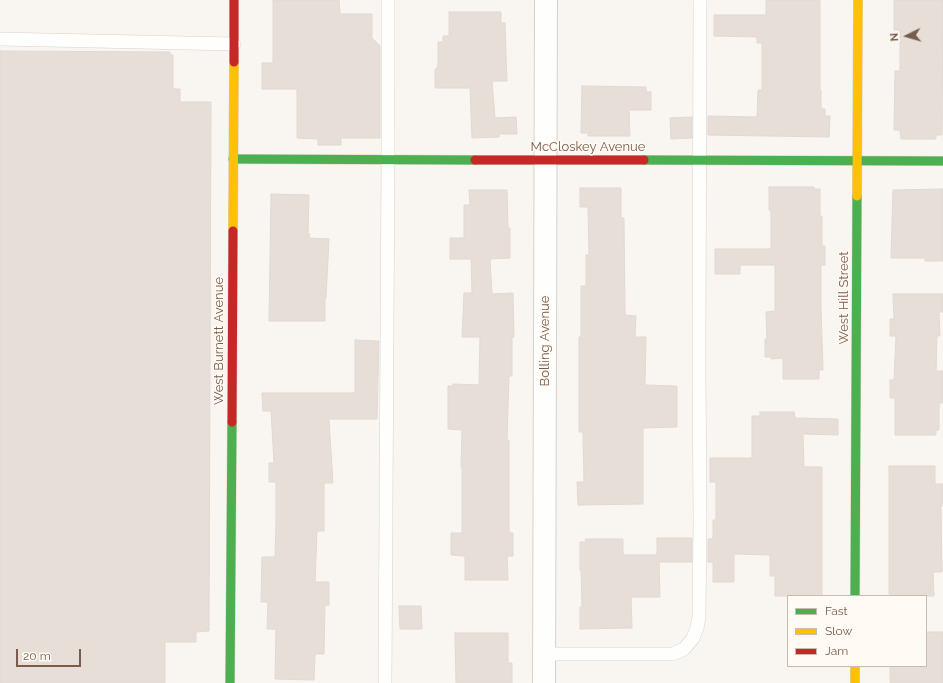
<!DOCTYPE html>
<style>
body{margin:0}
#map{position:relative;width:943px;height:683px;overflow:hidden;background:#f9f5f0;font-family:Raleway,sans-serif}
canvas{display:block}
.legend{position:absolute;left:787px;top:595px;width:140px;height:72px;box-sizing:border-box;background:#fffaf3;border:1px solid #cabbb1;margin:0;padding:5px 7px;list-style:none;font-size:12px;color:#7a5c4d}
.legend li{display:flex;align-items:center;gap:8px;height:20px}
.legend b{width:20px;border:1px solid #cabbb1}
.north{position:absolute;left:887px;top:16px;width:40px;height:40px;-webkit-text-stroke:3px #fffaf3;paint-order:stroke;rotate:265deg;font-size:11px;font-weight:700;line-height:16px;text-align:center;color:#7a5c4d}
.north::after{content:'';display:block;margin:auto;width:14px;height:18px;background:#7a5c4d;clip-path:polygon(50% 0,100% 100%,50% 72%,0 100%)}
.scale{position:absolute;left:16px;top:649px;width:65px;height:18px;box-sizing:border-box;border:2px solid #7a5c4d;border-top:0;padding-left:5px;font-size:12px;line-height:14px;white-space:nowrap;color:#7a5c4d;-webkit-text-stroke:3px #fffaf3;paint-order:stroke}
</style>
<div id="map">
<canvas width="943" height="683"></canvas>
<ul class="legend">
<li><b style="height:5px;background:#4caf50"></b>Fast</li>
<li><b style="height:5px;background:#ffc107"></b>Slow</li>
<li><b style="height:5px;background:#c62828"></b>Jam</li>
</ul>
<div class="north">N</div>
<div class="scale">20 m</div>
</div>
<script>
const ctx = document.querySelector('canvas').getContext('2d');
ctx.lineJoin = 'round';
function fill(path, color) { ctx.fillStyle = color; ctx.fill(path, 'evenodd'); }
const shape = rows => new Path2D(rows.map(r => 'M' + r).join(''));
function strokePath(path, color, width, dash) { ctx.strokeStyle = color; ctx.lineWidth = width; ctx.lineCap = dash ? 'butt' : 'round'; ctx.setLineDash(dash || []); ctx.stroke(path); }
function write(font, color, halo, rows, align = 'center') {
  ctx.font = font + ' Raleway,sans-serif'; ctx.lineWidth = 3; ctx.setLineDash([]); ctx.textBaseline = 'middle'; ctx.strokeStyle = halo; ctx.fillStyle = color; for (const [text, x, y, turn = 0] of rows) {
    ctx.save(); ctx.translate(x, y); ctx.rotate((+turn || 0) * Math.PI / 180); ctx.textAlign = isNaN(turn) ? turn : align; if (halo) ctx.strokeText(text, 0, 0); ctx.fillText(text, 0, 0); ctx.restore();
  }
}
const building = shape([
 [273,0,339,0,340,14,372,14,372,38,380,46,380,138,341,138,341,145,318,145,318,139,297,138,297,89,262,89,262,63,273,63,273,0],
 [766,0,820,0,820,90,821,90,821,109,825,109,825,116,830,116,829,137,708,135,708,116,757,117,758,90,762,90,762,43,757,43,757,37,714,36,714,15,766,15,766,0],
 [894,0,943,0,942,135,936,135,936,139,901,139,900,130,894,130,895,71,900,71,900,30,894,30,894,0],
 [449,12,501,12,501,23,505,23,507,81,492,81,495,118,516,117,517,134,499,134,499,137,472,138,470,88,435,88,435,69,437,69,438,64,438,42,443,42,443,36,449,36,449,12],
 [0,51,170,52,170,55,173,55,173,89,180,89,180,102,211,102,209,631,196,632,196,642,165,642,165,683,0,683,0,51],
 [582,86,646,87,646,92,651,92,651,110,629,110,630,136,588,136,588,133,581,133,582,86],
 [692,117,692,138,671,139,670,118,692,117],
 [769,187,814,187,814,189,820,189,820,216,822,216,822,246,825,246,825,265,821,265,821,306,823,370,819,370,819,379,783,379,783,358,771,359,771,357,765,357,765,339,767,339,766,312,775,311,775,265,740,265,740,274,715,274,715,249,771,249,771,210,769,210,769,187],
 [580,188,621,188,621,218,624,218,625,315,636,316,635,337,646,337,645,385,677,386,677,427,643,428,643,504,578,505,577,482,584,482,583,432,579,432,579,337,581,337,581,286,586,286,586,255,589,255,588,207,580,207,580,188],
 [943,189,943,261,925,261,925,258,891,258,893,190,943,189],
 [469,190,507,190,508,228,510,228,510,258,490,259,492,294,513,293,514,337,512,337,512,376,509,376,507,440,509,440,509,533,513,533,513,556,507,556,508,580,465,580,465,556,451,555,451,533,462,533,462,467,461,467,462,430,448,429,448,386,453,386,453,384,479,385,480,337,462,337,464,293,472,293,471,259,450,259,450,238,464,238,464,205,470,205,469,190],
 [271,194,309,195,308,234,310,234,309,238,329,239,326,298,325,298,325,321,269,321,271,194],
 [893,294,943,294,943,312,939,312,940,336,937,336,936,371,943,371,943,403,939,403,939,430,936,430,936,435,895,435,895,398,890,398,890,380,894,380,896,336,890,336,890,319,894,319,893,294],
 [355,340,379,341,377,419,329,419,333,483,324,483,324,531,317,531,315,582,329,582,329,605,325,605,324,654,315,654,314,680,275,679,276,629,267,629,268,602,261,602,262,557,275,557,276,522,276,482,269,482,269,463,274,463,271,411,263,411,262,393,355,393,355,340],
 [760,412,794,412,795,418,838,419,838,435,803,434,804,467,822,467,822,596,775,596,775,576,770,576,770,555,734,554,734,582,713,582,713,562,708,562,708,539,713,539,713,520,716,520,716,482,710,482,710,458,752,458,752,416,760,416,760,412],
 [889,466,935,466,935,484,943,484,943,506,941,506,942,572,933,572,934,596,892,596,892,594,889,594,889,466],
 [657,538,692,538,692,562,659,562,660,597,631,597,632,628,580,629,580,607,582,607,581,570,580,570,580,542,586,542,585,539,623,539,623,555,657,555,657,538],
 [399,606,421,606,422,629,400,629,399,606],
 [926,632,943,632,943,683,890,683,890,666,926,666,926,632],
 [455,633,508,633,508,663,512,663,512,683,456,683,455,633]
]);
fill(building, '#e6ded7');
strokePath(building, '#e2d8d2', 1);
const lane = shape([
 [0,39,234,44],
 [544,654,673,654,684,649,693,638,697,628,699,617,700,519,699,365,700,0],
 [385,683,388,159,388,0]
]);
const street = shape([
 [544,683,546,0]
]);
const fast = shape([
 [233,159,475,160],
 [644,160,943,161],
 [855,596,857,196],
 [230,683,232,422]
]);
const slow = shape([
 [857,196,858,0],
 [233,231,234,62],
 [855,666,855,683]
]);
const jam = shape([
 [234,62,234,0],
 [475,160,644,160],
 [232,422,233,231]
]);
strokePath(lane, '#d7d1cb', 14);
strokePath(street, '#d7d1cb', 24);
strokePath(fast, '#d9d2cb', 10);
strokePath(slow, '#d9d2cb', 10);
strokePath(jam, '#d9d2cb', 10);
strokePath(lane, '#fefefd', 13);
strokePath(street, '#fefefd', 22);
strokePath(fast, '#4caf50', 9);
strokePath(slow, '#ffc107', 9);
strokePath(jam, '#c62828', 9);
write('13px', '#7a5c4d', '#fffaf3', [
 ["McCloskey Avenue",588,147],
 ["West Hill Street",844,298,-90],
 ["West Burnett Avenue",219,341,-90],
 ["Bolling Avenue",545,341,-90]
]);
</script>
